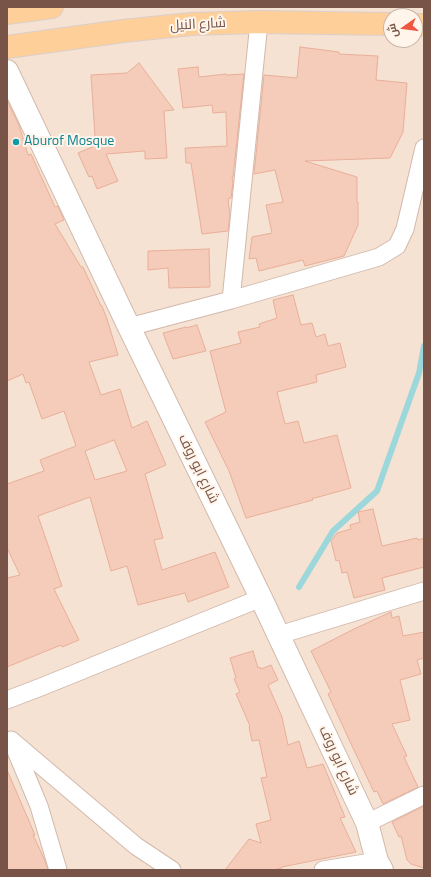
<!DOCTYPE html>
<meta charset="utf-8">
<style>
body{margin:0}
#map{position:relative;width:431px;height:877px;overflow:hidden;background:#fef1e4;font-family:"Titillium Web",Cairo,sans-serif}
canvas{display:block}
.frame{position:absolute;inset:0;border:8px solid #785448;pointer-events:none}
.north{position:absolute;left:383px;top:8px;width:40px;height:40px;box-sizing:border-box;background:#fff5eb;border:1px solid #c9b5aa;border-radius:50%;rotate:256deg;font-size:11px;font-weight:700;line-height:16px;text-align:center;color:#785448}
.north::after{content:'';display:block;margin:auto;width:14px;height:18px;background:#ef5741;clip-path:polygon(50% 0,100% 100%,50% 72%,0 100%)}
</style>
<div id="map">
<canvas width="431" height="877"></canvas>
<div class="frame"></div>
<div class="north">ش</div>
</div>
<script>
const ctx = document.querySelector('canvas').getContext('2d');
ctx.lineJoin = 'round';
function fill(path, color) { ctx.fillStyle = color; ctx.fill(path, 'evenodd'); }
const shape = rows => new Path2D(rows.map(r => 'M' + r).join(''));
function strokePath(path, color, width, dash) { ctx.strokeStyle = color; ctx.lineWidth = width; ctx.lineCap = dash ? 'butt' : 'round'; ctx.setLineDash(dash || []); ctx.stroke(path); }
function write(font, color, halo, rows, align = 'center') {
  ctx.font = font + ' "Titillium Web",Cairo,sans-serif'; ctx.lineWidth = 4; ctx.setLineDash([]); ctx.textBaseline = 'middle'; ctx.strokeStyle = halo; ctx.fillStyle = color; for (const [text, x, y, turn = 0] of rows) {
    ctx.save(); ctx.translate(x, y); ctx.rotate((+turn || 0) * Math.PI / 180); ctx.textAlign = isNaN(turn) ? turn : align; if (halo) ctx.strokeText(text, 0, 0); ctx.fillText(text, 0, 0); ctx.restore();
  }
}
fill(shape([
 [7,7,424,7,424,870,7,870],
 [391,16,415,16,415,40,391,40]
]), '#f6e2d2');
strokePath(shape([
 [299,587,333,531,377,491,419,373,424,346]
]), '#9cd8db', 6);
const building = shape([
 [300,47,339,52,339,54,378,56,376,80,407,83,403,132,390,158,305,161,357,177,357,202,358,202,358,225,344,256,305,266,303,260,259,271,256,258,249,259,252,237,272,233,266,205,283,202,275,170,254,174,264,75,297,78,300,47],
 [139,63,174,110,164,111,167,158,145,159,145,151,106,154,118,181,97,189,92,176,89,177,78,153,92,147,89,139,95,137,91,75,127,73,139,63],
 [198,67,199,77,226,74,226,75,244,74,233,177,232,177,233,183,231,198,228,199,230,215,228,231,202,234,191,163,186,163,185,148,227,146,226,112,213,113,212,105,183,108,178,69,198,67],
 [7,100,19,125,28,155,31,154,55,207,58,206,64,220,55,224,81,267,83,267,101,306,102,306,107,319,118,355,89,362,101,395,120,389,132,428,147,421,166,465,145,474,163,538,154,540,162,570,177,565,215,552,229,587,188,602,185,593,138,605,127,566,111,571,90,497,38,516,62,586,54,589,79,640,62,647,61,645,7,667,7,578,20,575,7,548,7,484,44,471,40,460,76,446,64,411,42,419,29,382,26,383,23,374,7,381,7,100],
 [114,440,127,471,95,480,85,451,114,440],
 [209,249,210,287,169,288,168,268,148,270,148,251,209,249],
 [293,295,301,325,312,323,316,337,325,334,328,346,340,343,346,367,316,375,317,382,277,392,285,424,298,421,304,443,337,435,351,488,315,498,312,498,313,500,246,518,229,471,205,422,226,412,210,351,241,343,238,332,260,327,259,324,277,318,273,300,293,295],
 [197,325,206,351,173,359,163,333,186,327,186,328,197,325],
 [373,509,382,546,417,538,418,540,424,538,424,567,382,578,385,590,354,598,347,572,342,573,339,560,336,561,331,541,337,533,351,529,350,525,360,522,358,512,373,509],
 [391,612,392,618,399,616,403,636,424,632,424,658,417,660,421,674,400,680,410,720,392,724,407,756,404,757,418,787,383,804,377,791,374,792,352,746,328,694,331,692,311,651,354,629,391,612],
 [253,651,258,668,260,667,261,669,271,665,278,680,268,685,282,717,288,745,299,741,307,768,323,764,345,817,340,818,356,852,282,867,282,868,273,870,225,870,249,839,261,843,256,824,271,820,261,778,267,777,259,740,252,741,249,727,250,726,236,694,240,692,234,679,236,678,230,658,253,651],
 [7,770,35,835,33,835,43,856,48,870,7,870,7,770],
 [424,806,424,868,411,864,407,860,401,836,399,837,392,822,424,806]
]);
fill(building, '#f5cbba');
strokePath(building, '#e9af99', 1);
const minor = shape([
 [231,300,259,22],
 [129,327,231,300,379,257,397,246,405,229,424,148],
 [279,635,424,591],
 [7,700,41,687,261,598],
 [11,740,136,846,172,870],
 [13,744,29,782,39,806,58,870],
 [367,823,424,795],
 [323,870,377,861]
]);
const tertiary = shape([
 [7,71,129,327,261,598,367,823,377,861,382,870]
]);
const primary = shape([
 [7,13,52,7],
 [415,25,424,25],
 [7,47,123,31,191,24,259,22,391,24]
]);
strokePath(minor, '#d2b9ac', 19);
strokePath(tertiary, '#d2b9ac', 24);
strokePath(primary, '#d9cfcc', 24);
strokePath(minor, '#fff', 17);
strokePath(tertiary, '#fff', 22);
strokePath(primary, '#ffcf99', 22);
for (const [x, y, r, color] of [
 [16,142,4,"#0f9aa8"]
]) { const dot = new Path2D(); dot.arc(x, y, r, 0, 2 * Math.PI); ctx.fillStyle = color; ctx.fill(dot); strokePath(dot, '#fff5eb', 1.5); }
write('14px', '#785448', '#fff5eb', [
 ["شارع النيل",198,25,-3],
 ["شارع ابو روف",198,469,64],
 ["شارع ابو روف",338,761,65]
]);
write('14px', '#0d838f', '#fff5eb', [
 ["Aburof Mosque",24,142]
], 'left');
</script>
